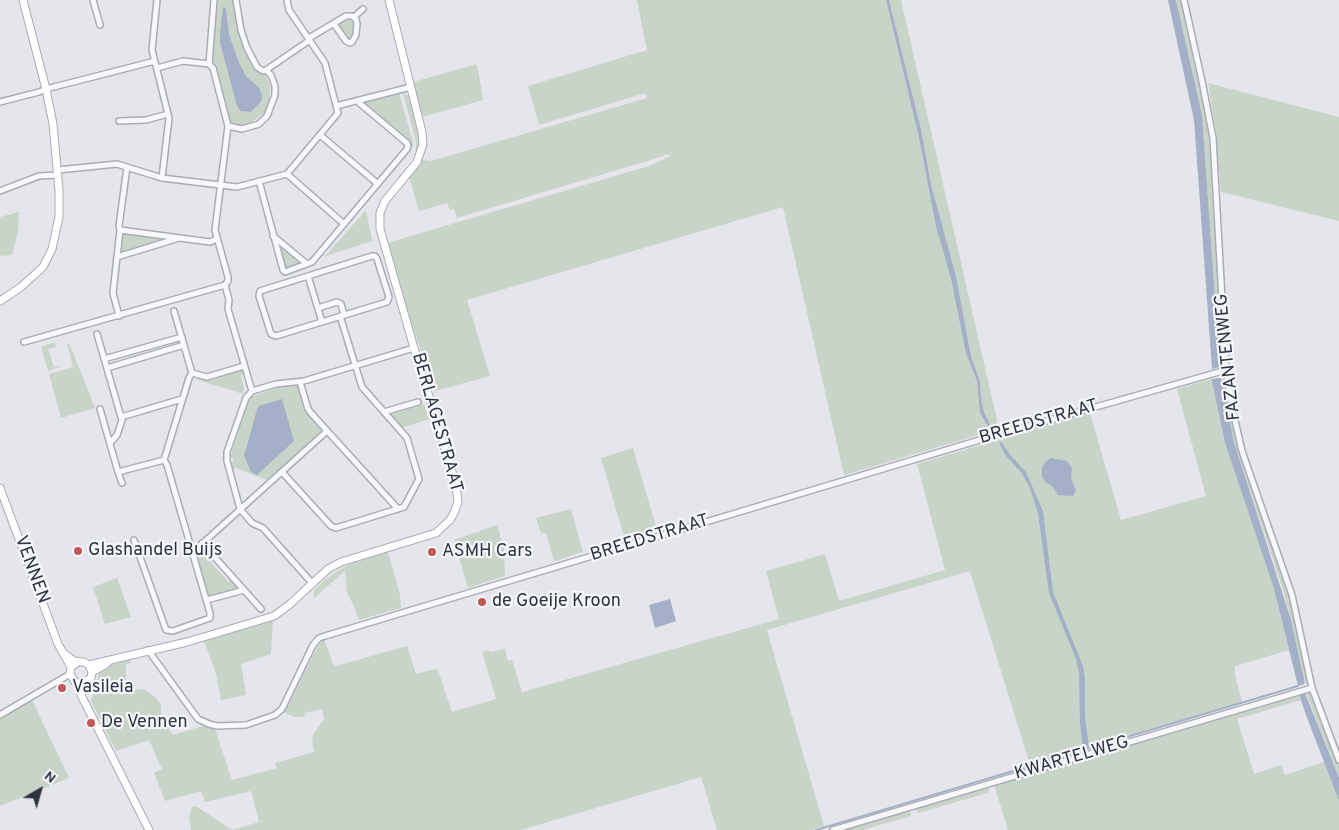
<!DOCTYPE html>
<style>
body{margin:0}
#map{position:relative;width:1339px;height:830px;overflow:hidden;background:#e5e6eb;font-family:Overpass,sans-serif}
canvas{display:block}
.north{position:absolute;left:15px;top:765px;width:50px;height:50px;-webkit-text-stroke:4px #f4f6f8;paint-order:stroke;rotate:38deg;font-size:14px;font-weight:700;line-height:20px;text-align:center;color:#2e3242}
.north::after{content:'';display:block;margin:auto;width:18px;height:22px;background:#2e3242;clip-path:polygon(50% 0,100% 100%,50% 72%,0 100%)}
</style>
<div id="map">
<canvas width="1339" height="830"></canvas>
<div class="north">N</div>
</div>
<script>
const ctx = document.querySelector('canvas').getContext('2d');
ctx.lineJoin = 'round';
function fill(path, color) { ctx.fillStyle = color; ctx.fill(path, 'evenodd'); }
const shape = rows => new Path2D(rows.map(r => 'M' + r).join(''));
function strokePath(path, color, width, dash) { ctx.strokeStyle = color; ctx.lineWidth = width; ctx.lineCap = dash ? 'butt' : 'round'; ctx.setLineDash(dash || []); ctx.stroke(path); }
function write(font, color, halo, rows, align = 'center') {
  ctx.font = font + ' Overpass,sans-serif'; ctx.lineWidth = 4.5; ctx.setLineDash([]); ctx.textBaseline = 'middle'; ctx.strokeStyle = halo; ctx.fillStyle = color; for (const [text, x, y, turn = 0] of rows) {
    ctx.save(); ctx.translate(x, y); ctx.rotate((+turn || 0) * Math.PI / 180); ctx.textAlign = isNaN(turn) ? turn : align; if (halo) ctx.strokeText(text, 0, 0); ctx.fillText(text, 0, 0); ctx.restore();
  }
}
fill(shape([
 [216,0,233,0,235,15,243,48,255,70,265,74,270,87,269,104,265,112,249,124,239,125,230,122,215,71,212,55],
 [226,8,229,34,238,60,246,76,255,84,261,102,251,112,240,111,237,106,220,43],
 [637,0,886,0,919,138,936,227,951,279,966,354,977,381,980,413,992,429,984,412,981,398,980,382,971,356,956,276,931,184,921,129,889,0,901,0,999,429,844,475,783,207,467,300,490,376,435,391,409,317,387,243,649,166,670,156,666,154,664,156,457,218,454,209,450,210,447,203,419,211,409,176,422,160,431,161,647,98,646,93,539,125,528,86,647,50],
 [1176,0,1182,0,1201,83,1208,125,1213,171,1224,363,1220,367,1202,115],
 [351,18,355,22,354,34,349,41,339,25,345,19],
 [477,64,483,100,422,117,413,82],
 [1208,83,1339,117,1339,221,1221,192,1216,132],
 [399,93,413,142,413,146,364,103],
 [403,93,409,96,418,131,420,142,416,156,416,142],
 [366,210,372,241,323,257,328,253],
 [19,212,18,232,12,255,0,256,0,217],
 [125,234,127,235,166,239,165,241,123,253,120,251,122,237],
 [281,245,299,262,300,261,301,265,289,269,284,267,279,247],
 [55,342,56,347,48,349,54,367,59,366,59,367,48,371,41,347],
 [69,343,95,408,61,418,49,374,73,367,67,344],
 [241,369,244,373,241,375,244,388,243,394,198,380,198,378,207,379],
 [1221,378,1225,383,1234,429,1248,478,1292,605,1308,682,1304,684,1291,620,1283,590,1234,442],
 [1212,379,1225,443,1274,589,1289,650,1235,666,1235,675,1242,702,1072,752,1068,754,1070,762,1299,694,1301,700,1237,719,1254,774,1281,765,1285,775,1324,762,1339,801,1339,830,1008,830,994,785,1033,773,1033,764,1030,765,970,571,767,630,824,826,811,830,717,830,701,777,521,830,191,830,189,817,192,807,196,806,232,830,259,822,251,791,205,802,201,791,165,801,154,773,162,769,149,740,116,751,91,701,100,670,118,661,121,662,130,660,131,663,126,664,126,691,144,689,155,697,161,704,161,715,173,735,209,724,214,726,232,780,277,768,275,763,314,752,312,740,313,735,324,719,322,709,304,713,305,717,295,717,283,712,289,704,319,644,324,639,333,664,336,666,407,646,416,674,435,669,438,670,452,712,496,699,482,652,488,650,490,652,505,649,508,661,512,660,522,692,779,619,766,571,825,554,839,601,945,570,917,464,1048,425,1090,413,1121,520,1206,496,1177,389],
 [297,386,309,414,308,416,321,430,320,435,267,480,236,468,232,469,231,461,233,461,233,458,231,457,231,455,250,397,277,388],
 [257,409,257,475,245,449],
 [424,404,429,419,401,428,390,415],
 [633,448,657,530,625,540,601,458],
 [571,509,583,552,554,561,546,533,541,533,536,518],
 [497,525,504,548,505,576,468,588,454,540],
 [203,548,210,555,207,558,229,582,232,580,236,585,235,590,212,596,208,595,196,555,199,549],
 [388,552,400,595,401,608,359,620,354,606,347,593,345,571,314,598,314,590,326,579,349,564],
 [117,578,131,617,105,624,93,587],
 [273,619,271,654,241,664,246,695,221,700,216,673,203,639],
 [1310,692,1313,696,1339,767,1339,778,1306,693],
 [32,700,69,778,0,806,0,719],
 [988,786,989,791,987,793,922,812,918,813,917,811,916,808],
 [910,810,911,815,908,817,862,830,841,830]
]), '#c8d4c7');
fill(shape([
 [886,0,889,0,921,129,931,184,956,276,971,356,980,382,981,398,984,412,992,429,991,431,980,413,977,381,966,354,951,279,936,227,919,138],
 [1168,0,1176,0,1202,115,1220,367,1212,369,1194,120],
 [223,7,226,8,229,34,238,60,246,76,259,88,262,95,261,102,251,112,240,111,237,106,220,43,220,33],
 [1219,378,1221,378,1234,442,1291,620,1304,680,1304,684,1302,685,1298,686,1274,589,1225,443,1212,381,1212,379],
 [282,399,294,441,257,475,251,472,244,455,257,409,259,406],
 [1000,442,1002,443,1011,456,1026,472,1043,511,1053,592,1083,666,1085,680,1085,717,1089,747,1083,749,1080,723,1079,674,1076,659,1049,593,1038,513,1029,486,1021,472,1006,456,1000,445],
 [1051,458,1067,461,1072,468,1071,478,1076,491,1073,496,1058,495,1052,486,1045,482,1042,477,1042,467,1045,462],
 [670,599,676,621,655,628,649,605],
 [1305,693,1339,778,1339,801,1306,715,1299,694]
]), '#a4b0c7');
strokePath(shape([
 [1083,750,1298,686],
 [1038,764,1079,751],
 [816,830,1030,766]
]), '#a4b0c7', 2);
const street = shape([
 [93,0,100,25],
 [157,0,152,50,169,118,162,178],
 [214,0,209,64,213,68,228,126,215,230,228,277,228,281,225,285],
 [1184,0,1202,81,1213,138,1226,370,1232,407,1242,451,1292,595,1312,688,1339,760],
 [354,17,363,9],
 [309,38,346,16,352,16,356,19,357,24,356,35,352,42,350,43,346,41,334,24],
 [157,68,183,61,209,64],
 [266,70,310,40],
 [0,102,39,92,46,89,155,61],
 [336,106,411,87],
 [119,121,146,120,168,114],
 [228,126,242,129,259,124,267,116,275,95,275,86,271,75,266,70,263,71,257,67,247,48,241,30,236,0],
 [320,135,378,184],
 [58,170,117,164,162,178,237,187,287,174,338,113,325,63,289,10,287,0],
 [287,174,344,224],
 [259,181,283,270,285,272,312,262,407,149,408,146,407,143,357,101],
 [0,191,39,176,58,175],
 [120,230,210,242,217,239],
 [273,236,307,264],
 [372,256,375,256,377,259,389,297,387,302,276,336,271,334,259,296,260,291,372,256],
 [117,257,179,238],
 [308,276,322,322],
 [225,285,229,300,228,309,252,391],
 [318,308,337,302,341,304,344,315],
 [174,311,192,373,207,377,244,366],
 [119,316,113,293,120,230,119,226,127,167],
 [97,334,121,417,182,399],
 [24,342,225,285],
 [104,359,182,337],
 [107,368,184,345],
 [300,382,308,409,311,413,398,509],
 [100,409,118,472,164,460],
 [384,412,418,402],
 [110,443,117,435,122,420,121,417],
 [118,472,122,483],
 [282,472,331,526,336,528,404,507,419,479,407,438,362,387,340,316],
 [134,540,166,630,173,631,210,618,210,613,167,465,164,460,189,378,192,373],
 [202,543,261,609],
 [193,552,327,431],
 [312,583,263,528,252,523,240,509,227,461,227,452,246,398,252,391,276,384,304,381,414,348],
 [207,600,244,590],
 [148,650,198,719,209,724,217,726,246,725,275,715,282,709,313,645,319,638,325,636,983,439,1226,370],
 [0,715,70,674],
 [833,830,1312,688]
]);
const secondary = shape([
 [0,301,21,287,43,267,52,249,59,217,59,190,53,124,46,89,23,0],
 [0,488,58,644,71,667],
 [65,654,74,661,84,662,89,665,92,672,91,678,82,684,75,682,70,674,71,667,78,662],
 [89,665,187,642,274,616,289,605,328,569,341,562,436,533,450,520,454,513,458,502,456,485,414,348,380,229,380,213,385,201,417,162,423,144,422,132,389,0],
 [92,672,105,665,109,661],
 [78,683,81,695,149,830]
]);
strokePath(street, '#aaacb5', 8);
strokePath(secondary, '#aaacb5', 9);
strokePath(street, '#f7f8fa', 5);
strokePath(secondary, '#fff', 7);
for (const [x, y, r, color] of [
 [78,551,5,"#c25859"],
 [432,552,5,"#c25859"],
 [482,602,5,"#c25859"],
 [62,688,5,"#c25859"],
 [91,723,5,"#c25859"]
]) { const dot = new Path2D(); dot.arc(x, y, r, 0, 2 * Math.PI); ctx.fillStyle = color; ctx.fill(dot); strokePath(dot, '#f4f6f8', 2); }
write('18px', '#2e3242', '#f4f6f8', [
 ["FAZANTENWEG",1229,357,-96],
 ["BERLAGESTRAAT",436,423,74],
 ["BREEDSTRAAT",1039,423,-16],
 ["BREEDSTRAAT",650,539,-17],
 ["VENNEN",31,570,70],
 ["KWARTELWEG",1072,759,-16]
]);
write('18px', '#2e3242', '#f4f6f8', [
 ["Glashandel Buijs",88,551],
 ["ASMH Cars",442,552],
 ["de Goeije Kroon",492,602],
 ["Vasileia",72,688],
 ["De Vennen",101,723]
], 'left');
</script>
